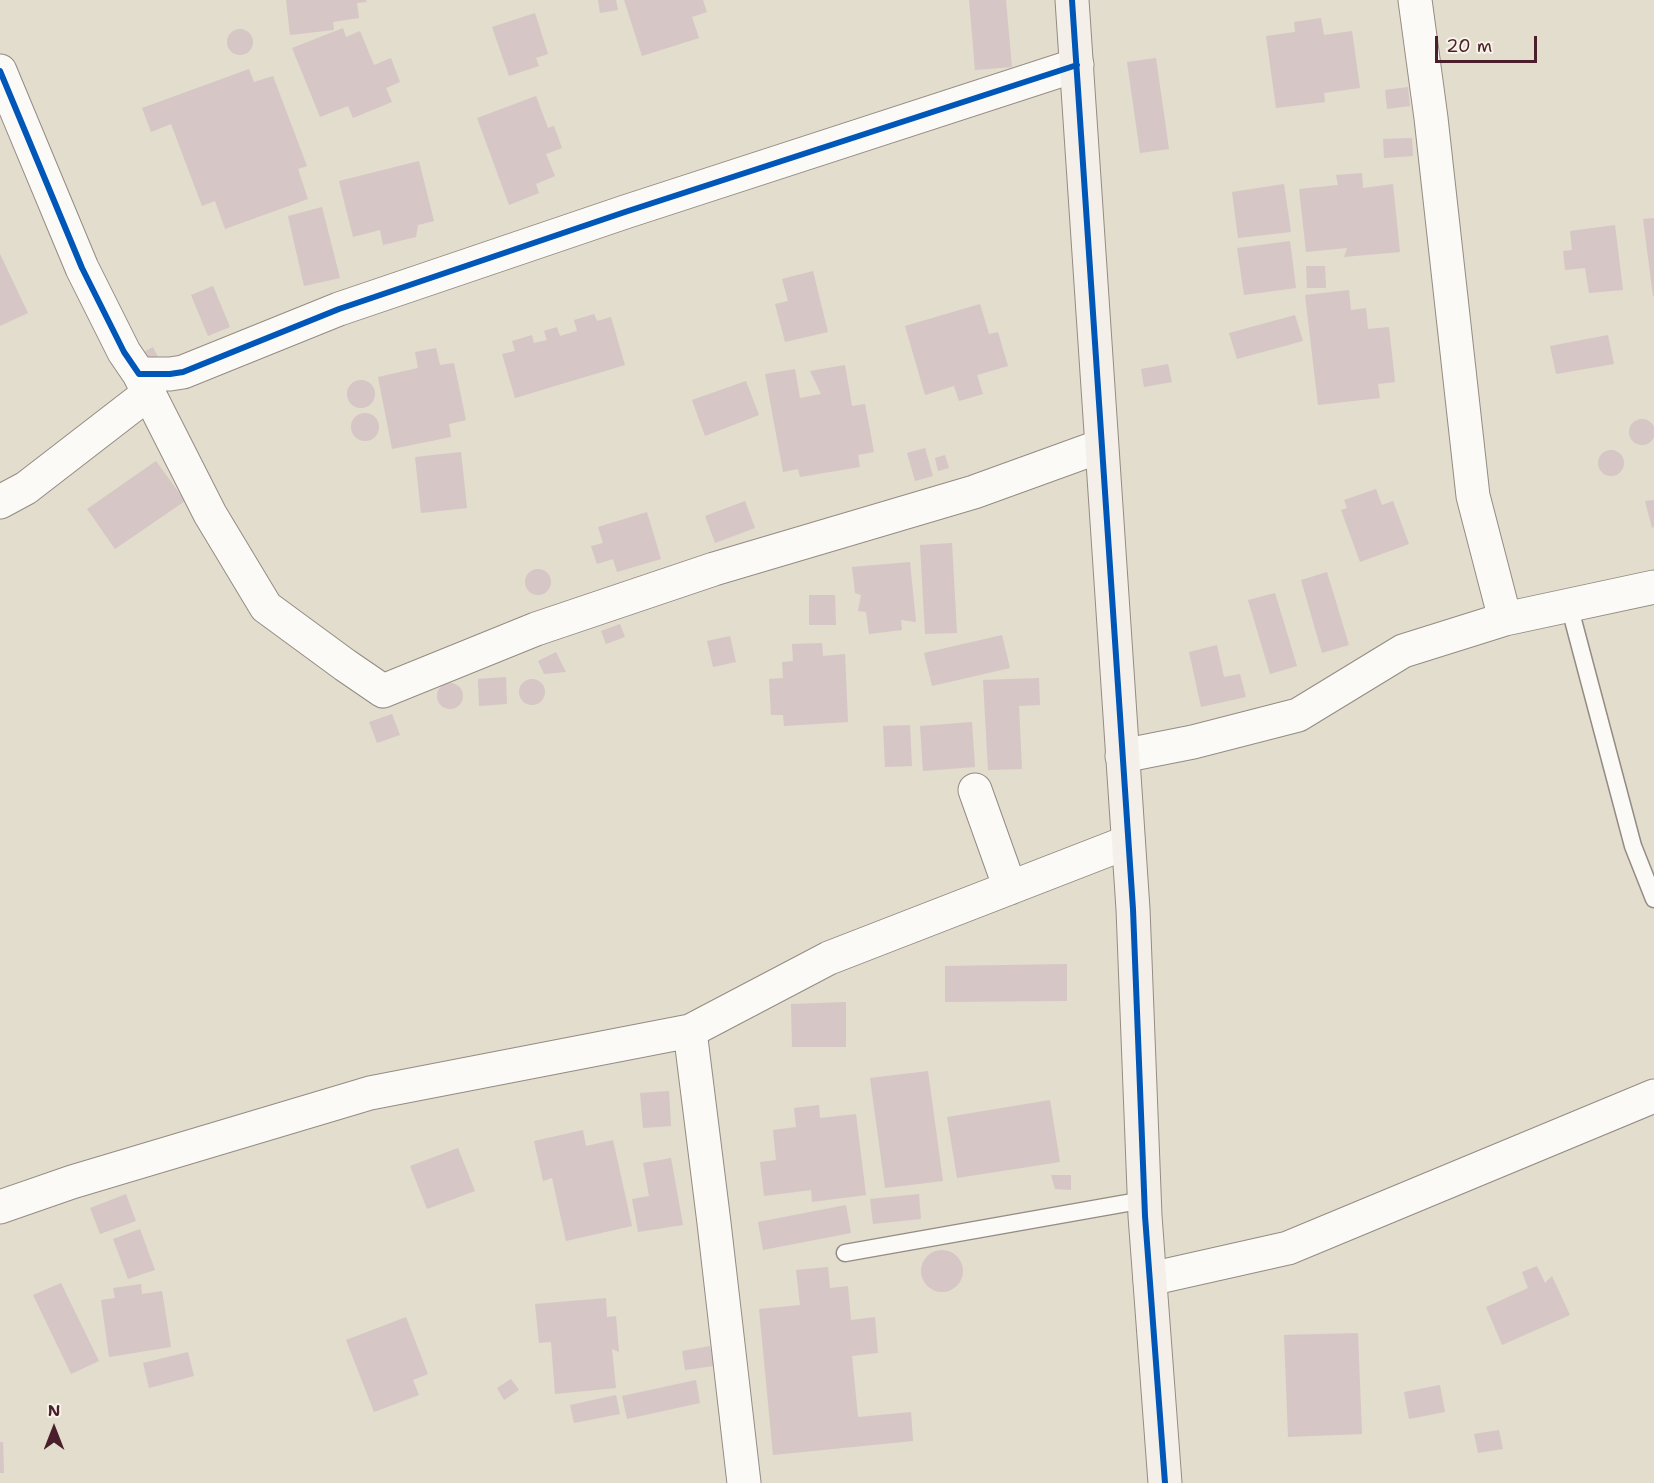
<!DOCTYPE html>
<style>
body{margin:0}
#map{position:relative;width:1654px;height:1483px;overflow:hidden;background:#e2ddcc;font-family:"Shantell Sans",sans-serif}
canvas{display:block}
.north{position:absolute;left:24px;top:1399px;width:60px;height:60px;-webkit-text-stroke:4px #f7f3e8;paint-order:stroke;rotate:0deg;font-size:16px;font-weight:700;line-height:24px;text-align:center;color:#4a1f2b}
.north::after{content:'';display:block;margin:auto;width:21px;height:27px;background:#4a1f2b;clip-path:polygon(50% 0,100% 100%,50% 72%,0 100%)}
.scale{position:absolute;left:1435px;top:36px;width:102px;height:27px;box-sizing:border-box;border:3px solid #4a1f2b;border-top:0;padding-left:8px;font-size:18px;line-height:21px;white-space:nowrap;color:#4a1f2b;-webkit-text-stroke:4px #f7f3e8;paint-order:stroke}
</style>
<div id="map">
<canvas width="1654" height="1483"></canvas>
<div class="north">N</div>
<div class="scale">20 m</div>
</div>
<script>
const ctx = document.querySelector('canvas').getContext('2d');
ctx.lineJoin = 'round';
function fill(path, color) { ctx.fillStyle = color; ctx.fill(path, 'evenodd'); }
const shape = rows => new Path2D(rows.map(r => 'M' + r).join(''));
function strokePath(path, color, width, dash) { ctx.strokeStyle = color; ctx.lineWidth = width; ctx.lineCap = dash ? 'butt' : 'round'; ctx.setLineDash(dash || []); ctx.stroke(path); }
fill(shape([
 [286,0,366,0,367,2,357,3,359,18,333,22,334,30,290,35],
 [598,0,616,0,618,10,600,13],
 [624,0,703,0,707,12,692,17,699,38,642,56],
 [969,0,1006,0,1012,67,975,70],
 [535,13,548,54,536,58,539,66,509,76,492,27],
 [1321,18,1324,35,1352,31,1360,88,1324,93,1325,102,1276,108,1266,36,1295,32,1294,22],
 [343,28,346,37,360,31,374,65,391,58,400,82,386,88,392,102,353,118,348,106,320,117,292,48],
 '227 42a13 13 0 1 1 26 0a13 13 0 1 1-26 0Z',
 [1156,58,1169,149,1140,153,1127,62],
 [249,69,254,82,273,76,307,166,298,169,308,199,225,229,215,201,202,206,171,124,151,132,142,108],
 [1408,87,1410,106,1387,109,1385,90],
 [536,96,548,128,554,126,562,148,546,154,555,176,536,184,539,193,509,205,477,118],
 [1412,138,1413,156,1384,158,1383,139],
 [419,161,434,221,418,225,416,237,383,245,380,230,353,237,339,181],
 [1362,173,1363,188,1393,184,1400,252,1344,257,1347,248,1306,252,1299,189,1338,185,1336,175],
 [1284,184,1291,232,1238,238,1232,192],
 [322,207,340,278,304,286,288,216],
 [1654,218,1654,296,1653,296,1643,219],
 [1615,225,1623,290,1589,293,1585,268,1565,270,1563,251,1572,250,1570,231],
 [1290,241,1296,288,1244,295,1237,248],
 [0,254,28,313,0,326],
 [1306,266,1325,266,1326,288,1307,288],
 [813,271,828,332,785,342,775,304,788,301,782,279],
 [213,286,230,327,208,336,191,295],
 [1349,290,1351,310,1366,308,1368,329,1389,327,1395,382,1378,384,1380,398,1318,405,1305,295],
 [980,304,989,334,998,332,1008,366,977,375,983,394,959,401,954,386,925,395,905,326],
 [594,314,597,321,611,317,625,365,515,398,502,354,515,351,512,341,532,335,534,343,547,340,544,331,557,327,560,336,577,331,574,320],
 [1295,315,1303,341,1237,359,1229,333],
 [1608,335,1614,364,1556,374,1550,346],
 [153,347,159,359,147,364,142,353],
 [436,348,440,365,454,363,466,420,449,424,451,437,392,449,378,377,418,368,415,352],
 [1168,364,1172,382,1144,387,1141,369],
 [845,365,852,406,865,404,874,452,858,455,860,467,800,477,798,469,783,472,765,374,795,369,800,398,821,394,810,371],
 '347 394a14 14 0 1 1 28 0a14 14 0 1 1-28 0Z',
 [746,381,759,415,705,436,692,400],
 '351 427a14 14 0 1 1 28 0a14 14 0 1 1-28 0Z',
 '1629 432a13 13 0 1 1 26 0a13 13 0 1 1-26 0Z',
 [925,448,933,476,915,481,907,453],
 '1598 463a13 13 0 1 1 26 0a13 13 0 1 1-26 0Z',
 [461,452,467,508,421,513,415,457],
 [945,455,949,468,938,471,935,458],
 [156,461,185,501,115,549,87,509],
 [1376,489,1382,505,1393,501,1409,544,1360,562,1341,510,1347,508,1344,500],
 [1654,500,1654,527,1652,528,1645,501],
 [745,501,755,528,715,543,705,516],
 [647,512,661,559,617,572,613,559,597,564,591,546,603,543,598,527],
 [952,543,957,633,925,634,920,545],
 [910,562,916,622,901,620,902,630,869,634,866,612,858,611,861,595,855,593,852,567],
 '525 582a13 13 0 1 1 26 0a13 13 0 1 1-26 0Z',
 [1327,572,1349,645,1322,653,1301,580],
 [1275,593,1297,666,1270,674,1248,600],
 [809,595,835,595,836,625,809,625],
 [620,624,625,637,606,644,601,631],
 [1002,635,1010,668,932,686,924,653],
 [730,636,736,662,713,667,707,641],
 [822,643,823,656,845,654,848,722,784,726,783,715,771,715,769,679,783,678,782,662,793,661,792,644],
 [1217,645,1224,677,1240,674,1246,697,1201,707,1189,652],
 [556,652,566,672,544,674,538,661],
 [506,677,507,704,479,706,478,679],
 [1039,678,1040,705,1019,706,1022,769,988,770,983,680],
 '519 692a13 13 0 1 1 26 0a13 13 0 1 1-26 0Z',
 '437 696a13 13 0 1 1 26 0a13 13 0 1 1-26 0Z',
 [392,714,400,735,377,743,369,722],
 [972,722,975,767,923,771,920,726],
 [910,725,912,766,885,767,883,726],
 [1067,964,1067,1001,945,1002,945,966],
 [846,1002,846,1047,792,1047,791,1004],
 [928,1071,943,1181,885,1188,870,1078],
 [669,1091,671,1126,643,1128,640,1093],
 [1050,1100,1060,1162,957,1178,947,1117],
 [819,1105,820,1118,856,1114,866,1195,812,1202,811,1190,764,1196,760,1162,776,1160,773,1130,796,1127,794,1108],
 [583,1130,586,1146,613,1140,632,1226,566,1241,552,1178,543,1181,534,1141],
 [458,1148,475,1191,427,1209,410,1166],
 [671,1158,683,1225,638,1232,632,1199,649,1196,643,1163],
 [1051,1175,1071,1175,1071,1190,1055,1189],
 [126,1194,136,1221,100,1234,90,1208],
 [919,1194,921,1219,873,1224,870,1199],
 [846,1205,851,1233,763,1250,758,1222],
 [140,1229,155,1270,128,1279,113,1239],
 '921 1271a21 21 0 1 1 42 0a21 21 0 1 1-42 0Z',
 [1537,1266,1545,1283,1552,1276,1570,1315,1502,1345,1486,1307,1528,1288,1522,1272],
 [828,1267,830,1288,848,1286,851,1320,875,1317,878,1353,852,1356,858,1417,911,1412,913,1441,773,1455,759,1309,800,1305,796,1270],
 [61,1283,99,1361,71,1374,33,1295],
 [141,1284,142,1294,162,1291,171,1347,109,1357,101,1300,115,1298,113,1288],
 [606,1298,607,1317,616,1316,619,1352,612,1349,616,1388,555,1394,551,1342,539,1343,535,1304],
 [406,1317,428,1374,413,1380,419,1395,374,1412,346,1340],
 [1358,1333,1362,1434,1288,1437,1284,1335],
 [710,1346,714,1366,685,1370,682,1351],
 [188,1352,194,1376,149,1388,143,1363],
 [511,1379,519,1390,504,1400,497,1388],
 [696,1380,700,1403,627,1419,622,1396],
 [1440,1385,1445,1412,1409,1419,1404,1392],
 [616,1395,620,1414,574,1423,570,1405],
 [1499,1430,1503,1449,1478,1453,1474,1434],
 [0,1442,3,1442,4,1473,0,1473]
]), '#d6c6c6');
const lane = shape([
 [1569,605,1633,846,1654,899],
 [845,1253,1144,1200]
]);
const street = shape([
 [1415,0,1431,118,1473,496,1505,619],
 [0,71,82,268,124,352,139,374,170,374,183,372,339,309,625,212,1077,65],
 [139,374,210,514,266,607,345,665,383,691,536,629,714,569,974,492,1101,446],
 [0,502,26,488,149,393],
 [1122,756,1193,742,1298,715,1403,651,1505,619,1654,587],
 [975,790,1010,888],
 [690,1031,829,958,1128,842],
 [0,1207,72,1182,370,1093,690,1031,714,1223,744,1483],
 [1150,1279,1288,1248,1654,1096]
]);
const secondary = shape([
 [1072,0,1133,909,1145,1216,1165,1483]
]);
strokePath(lane, '#958b84', 19);
strokePath(street, '#958b84', 35);
strokePath(secondary, '#958b84', 35);
strokePath(lane, '#fbfaf7', 16);
strokePath(street, '#fbfaf7', 33);
strokePath(secondary, '#f4f0e9', 33);
strokePath(shape([
 [1072,0,1133,909,1145,1216,1165,1483],
 [0,71,82,268,124,352,139,374,170,374,183,372,339,309,625,212,1077,65]
]), '#0057b8', 6);
</script>
